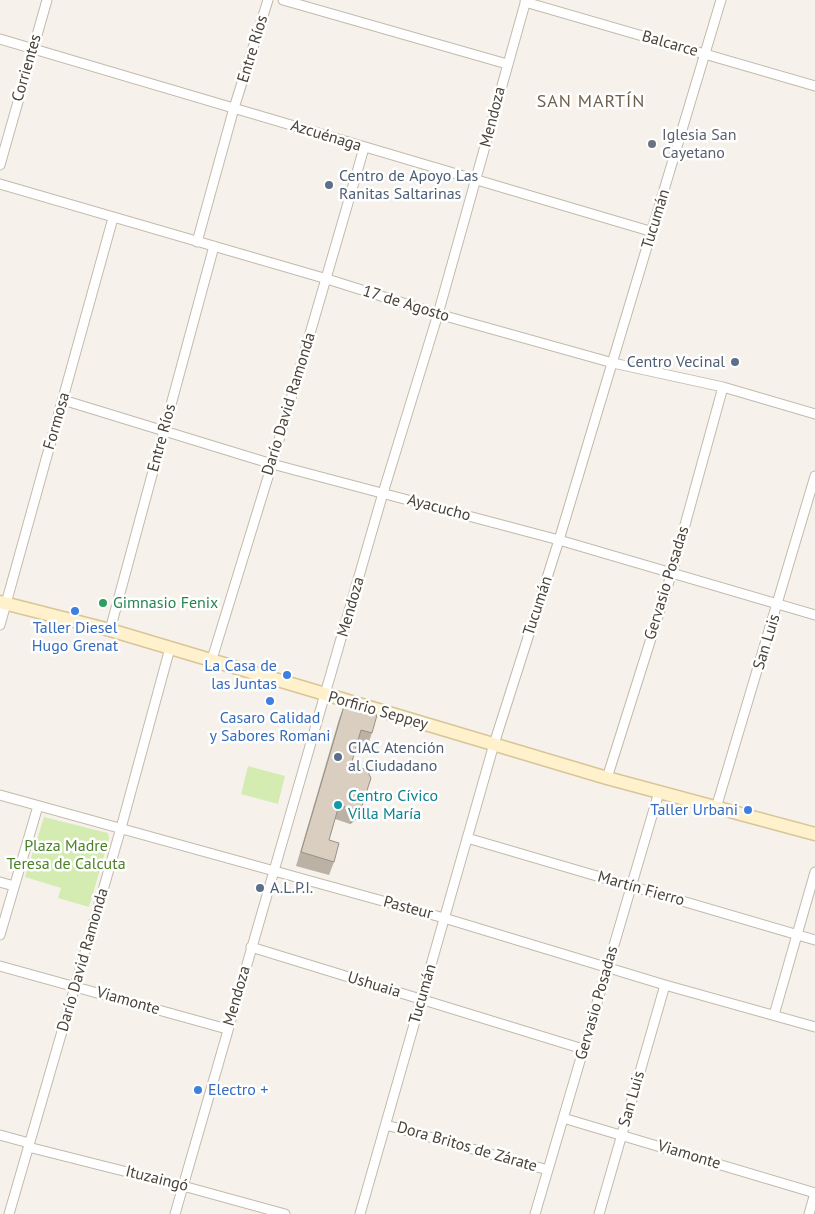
<!DOCTYPE html>
<meta charset="utf-8">
<style>
body{margin:0}
canvas{display:block;background:#f6f2eb}
</style>
<canvas width="815" height="1214"></canvas>
<script>
const ctx = document.querySelector('canvas').getContext('2d');
ctx.lineJoin = 'round';
function fill(path, color) { ctx.fillStyle = color; ctx.fill(path, 'evenodd'); }
const shape = rows => new Path2D(rows.map(r => 'M' + r).join(''));
function strokePath(path, color, width, dash) { ctx.strokeStyle = color; ctx.lineWidth = width; ctx.lineCap = dash ? 'butt' : 'round'; ctx.setLineDash(dash || []); ctx.stroke(path); }
function write(font, color, halo, rows, align = 'center') {
  ctx.font = font + ' "PT Sans",sans-serif'; ctx.lineWidth = 5; ctx.setLineDash([]); ctx.textBaseline = 'middle'; ctx.strokeStyle = halo; ctx.fillStyle = color; for (const [text, x, y, turn = 0] of rows) {
    ctx.save(); ctx.translate(x, y); ctx.rotate((+turn || 0) * Math.PI / 180); ctx.textAlign = isNaN(turn) ? turn : align; if (halo) ctx.strokeText(text, 0, 0); ctx.fillText(text, 0, 0); ctx.restore();
  }
}
fill(shape([
 [248,766,285,776,278,804,241,794],
 [44,817,108,833,109,839,89,907,58,898,61,888,25,877]
]), '#d4ecb2');
const street = shape([
 [283,0,507,64],
 [525,2,815,86],
 [0,39,653,232],
 [0,165,47,0],
 [0,184,327,279,438,314,613,363,723,387,815,414],
 [197,242,234,108,268,0],
 [63,400,272,464,559,540,815,615],
 [0,625,113,218],
 [110,630,214,246],
 [212,659,272,464,364,148],
 [607,778,672,572,723,387],
 [0,795,444,918,665,985,815,1027],
 [716,808,815,476],
 [467,838,815,940],
 [0,882,14,886],
 [0,935,38,806],
 [251,947,583,1049],
 [0,966,227,1029],
 [774,1015,815,872],
 [563,1118,815,1193],
 [386,1125,548,1170],
 [0,1135,29,1143],
 [28,1147,183,1186,285,1214],
 [9,1214,121,828,170,648],
 [175,1214,383,493,438,314,526,0],
 [360,1214,494,744,559,540,721,0],
 [535,1214,659,792],
 [599,1214,665,985],
 [809,1214,815,1193]
]);
const secondary = shape([
 [0,602,110,630,607,778,815,834]
]);
strokePath(street, '#c2baac', 11);
strokePath(secondary, '#d8c598', 15);
strokePath(street, '#fff', 9);
strokePath(secondary, '#fff1cc', 12);
fill(shape([
 [344,706,372,733,367,747,357,744,351,765,357,819,350,824,335,819,329,840,334,862,329,875,296,866,339,719]
]), '#bbb1a4');
fill(shape([
 [362,806,357,819,350,824,355,810]
]), '#989086');
const building = shape([
 [344,706,377,715,372,733,361,730,351,765,367,770,371,778,362,806,355,810,339,805,329,840,339,843,334,862,301,852,344,706]
]);
fill(building, '#d9cebf');
strokePath(building, '#989086', 1);
for (const [x, y, r, color] of [
 [652,144,5,"#6b7280"],
 [329,185,5,"#5c6f8a"],
 [735,362,5,"#5c6f8a"],
 [103,603,5,"#2e9e5b"],
 [75,611,5,"#3f7fe0"],
 [287,675,5,"#3f7fe0"],
 [270,701,5,"#3f7fe0"],
 [338,757,5,"#5c6f8a"],
 [338,805,5,"#0f9aa8"],
 [748,810,5,"#3f7fe0"],
 [260,888,5,"#5c6f8a"],
 [198,1090,5,"#3f7fe0"]
]) { const dot = new Path2D(); dot.arc(x, y, r, 0, 2 * Math.PI); ctx.fillStyle = color; ctx.fill(dot); strokePath(dot, '#fff', 2); }
write('16px', '#4b4338', '#fff', [
 ["Balcarce",670,44,16],
 ["Entre Ríos",253,49,-73],
 ["Corrientes",27,68,-74],
 ["Mendoza",493,117,-76],
 ["Azcuénaga",326,136,17],
 ["Tucumán",656,219,-73],
 ["17 de Agosto",406,304,17],
 ["Darío David Ramonda",289,404,-73],
 ["Formosa",57,421,-74],
 ["Entre Ríos",162,438,-75],
 ["Ayacucho",439,508,15],
 ["Gervasio Posadas",667,583,-73],
 ["Tucumán",538,606,-72],
 ["Mendoza",351,607,-74],
 ["San Luis",767,642,-73],
 ["Porfirio Seppey",378,711,16],
 ["Martín Fierro",641,889,16],
 ["Pasteur",408,908,15],
 ["Darío David Ramonda",83,960,-74],
 ["Ushuaia",374,985,17],
 ["Tucumán",423,994,-74],
 ["Mendoza",237,996,-74],
 ["Viamonte",128,1001,16],
 ["Gervasio Posadas",597,1003,-74],
 ["San Luis",632,1099,-74],
 ["Dora Britos de Zárate",467,1147,16],
 ["Viamonte",689,1155,17],
 ["Ituzaingó",157,1179,14]
]);
write('16px', '#5b616d', '#fff', [
 ["Iglesia San",662,135],
 ["Cayetano",662,153]
], 'left');
write('16px', '#4e5e75', '#fff', [
 ["Centro de Apoyo Las",339,176],
 ["Ranitas Saltarinas",339,194],
 ["Centro Vecinal",725,362,"right"],
 ["CIAC Atención",348,748],
 ["al Ciudadano",348,766],
 ["A.L.P.I.",270,888]
], 'left');
write('16px', '#27864d', '#fff', [
 ["Gimnasio Fenix",113,603]
], 'left');
write('16px', '#366cbe', '#fff', [
 ["Taller Diesel",75,628],
 ["Hugo Grenat",75,646],
 ["La Casa de",277,666,"right"],
 ["las Juntas",277,684,"right"],
 ["Casaro Calidad",270,718],
 ["y Sabores Romani",270,736],
 ["Taller Urbani",738,810,"right"],
 ["Electro +",208,1090,"left"]
]);
write('16px', '#0d838f', '#fff', [
 ["Centro Cívico",348,796],
 ["Villa María",348,814]
], 'left');
write('16px', '#4c8226', '#fff', [
 ["Plaza Madre",66,846],
 ["Teresa de Calcuta",66,864]
]);
ctx.letterSpacing = '1px';
write('18px', '#6f604e', '#fff', [
 ["SAN MARTÍN",591,102]
]);
ctx.letterSpacing = '0px';
</script>
